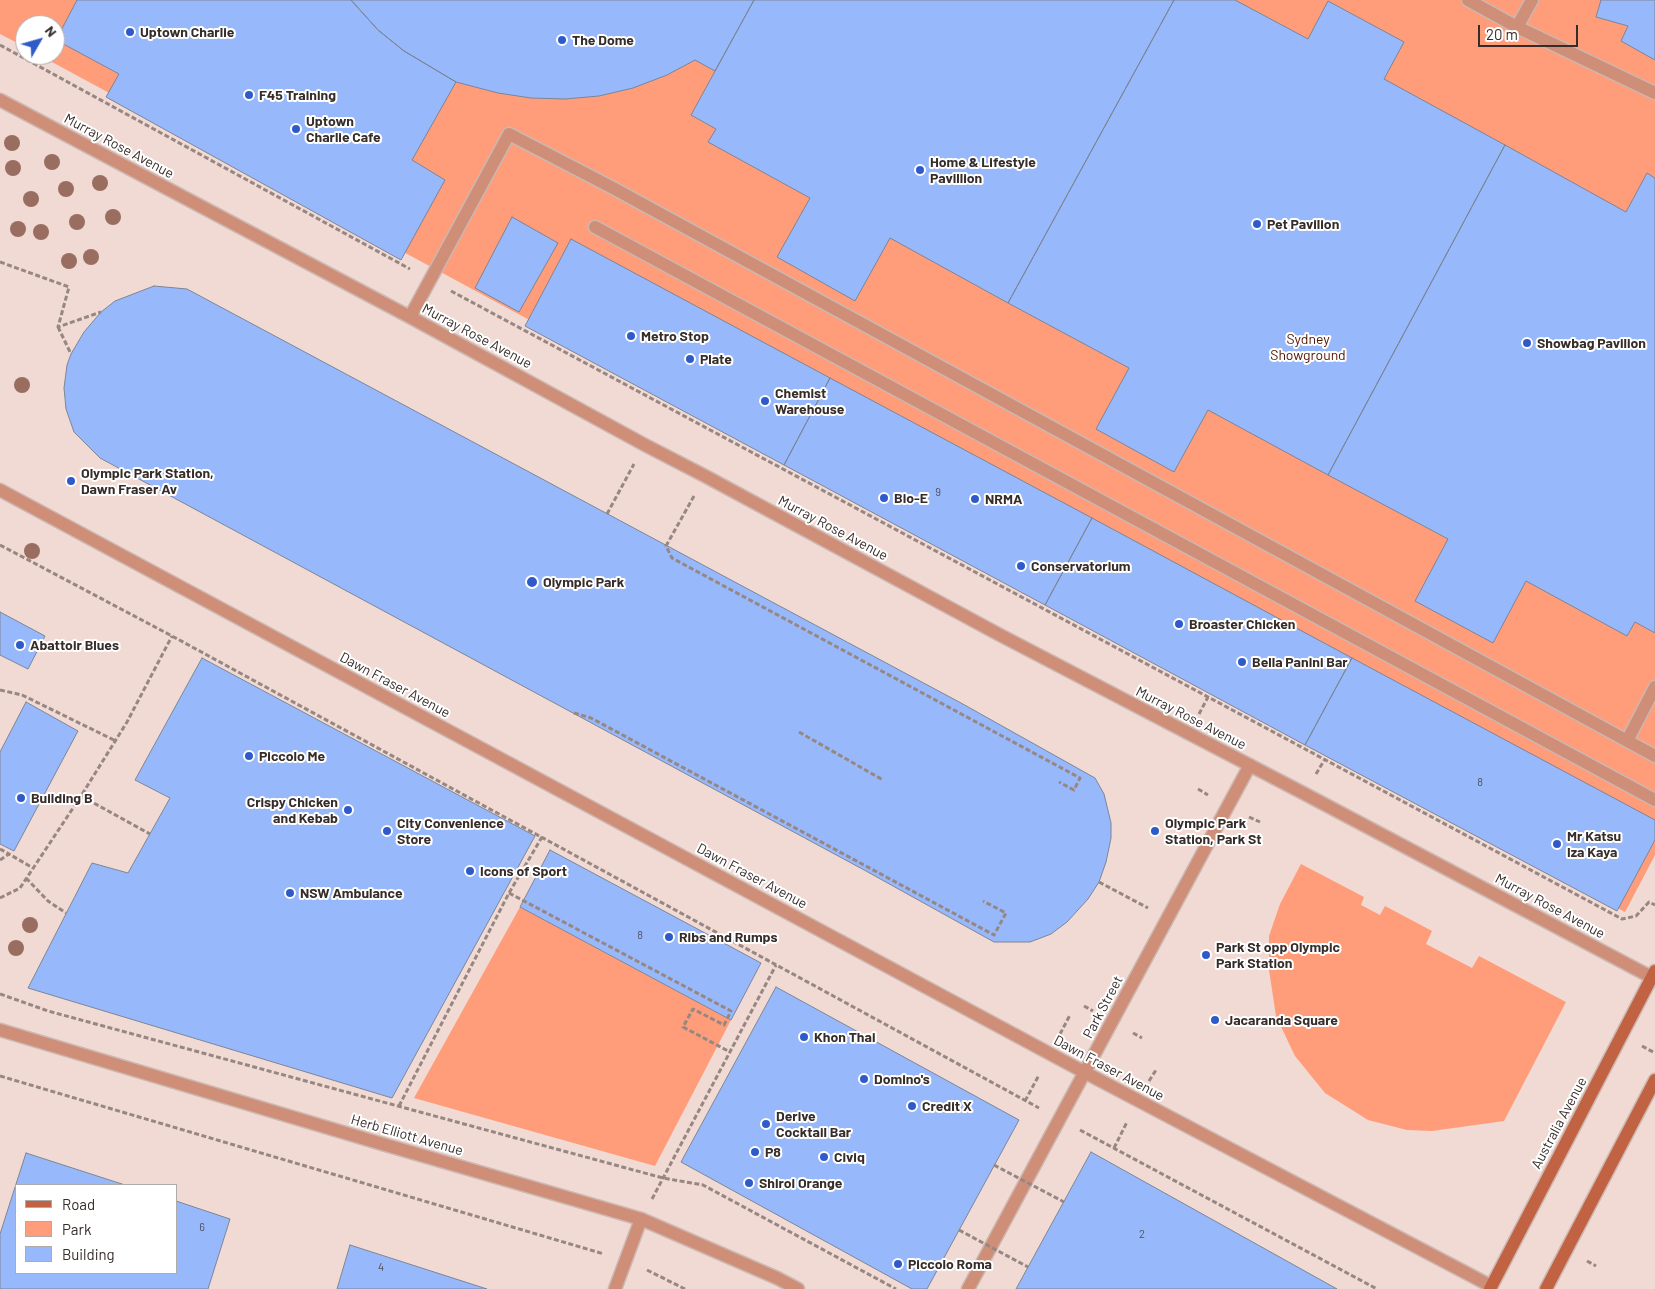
<!DOCTYPE html>
<style>
body{margin:0}
#map{position:relative;width:1655px;height:1289px;overflow:hidden;background:#f1dad3;font-family:Barlow,sans-serif}
canvas{display:block}
.legend{position:absolute;left:15px;top:1184px;width:162px;height:90px;box-sizing:border-box;background:#fff;border:1px solid #afabaa;margin:0;padding:6px 9px;list-style:none;font-size:15px;color:#362d2a}
.legend li{display:flex;align-items:center;gap:10px;height:25px}
.legend b{width:25px;border:1px solid #afabaa}
.north{position:absolute;left:15px;top:15px;width:50px;height:50px;box-sizing:border-box;background:#fff;border:1px solid #afabaa;border-radius:50%;rotate:52deg;font-size:14px;font-weight:700;line-height:20px;text-align:center;color:#362d2a}
.north::after{content:'';display:block;margin:auto;width:18px;height:22px;background:#2f5bca;clip-path:polygon(50% 0,100% 100%,50% 72%,0 100%)}
.scale{position:absolute;left:1478px;top:25px;width:100px;height:22px;box-sizing:border-box;border:2px solid #362d2a;border-top:0;padding-left:6px;font-size:15px;line-height:18px;white-space:nowrap;color:#362d2a;-webkit-text-stroke:4px #fff;paint-order:stroke}
</style>
<div id="map">
<canvas width="1655" height="1289"></canvas>
<ul class="legend">
<li><b style="height:6px;background:#c16342"></b>Road</li>
<li><b style="height:14px;background:#ff9c79"></b>Park</li>
<li><b style="height:14px;background:#98b8fc"></b>Building</li>
</ul>
<div class="north">N</div>
<div class="scale">20 m</div>
</div>
<script>
const ctx = document.querySelector('canvas').getContext('2d');
ctx.lineJoin = 'round';
function fill(path, color) { ctx.fillStyle = color; ctx.fill(path, 'evenodd'); }
const shape = rows => new Path2D(rows.map(r => 'M' + r).join(''));
function strokePath(path, color, width, dash) { ctx.strokeStyle = color; ctx.lineWidth = width; ctx.lineCap = dash ? 'butt' : 'round'; ctx.setLineDash(dash || []); ctx.stroke(path); }
function write(font, color, halo, rows, align = 'center') {
  ctx.font = font + ' Barlow,sans-serif'; ctx.lineWidth = 4; ctx.setLineDash([]); ctx.textBaseline = 'middle'; ctx.strokeStyle = halo; ctx.fillStyle = color; for (const [text, x, y, turn = 0] of rows) {
    ctx.save(); ctx.translate(x, y); ctx.rotate((+turn || 0) * Math.PI / 180); ctx.textAlign = isNaN(turn) ? turn : align; if (halo) ctx.strokeText(text, 0, 0); ctx.fillText(text, 0, 0); ctx.restore();
  }
}
fill(shape([
 [0,0,1655,0,1655,855,1625,912,39,55,55,55,55,25,25,25,25,47,0,34],
 [1301,864,1364,897,1361,905,1380,915,1385,906,1432,931,1426,944,1472,968,1479,956,1566,1002,1504,1121,1432,1131,1407,1130,1368,1120,1325,1093,1295,1056,1276,1016,1269,970,1269,936,1280,904],
 [520,907,731,1020,655,1166,414,1098]
]), '#ff9c79');
const building = shape([
 [77,0,351,0,378,30,404,51,456,82,412,160,445,180,401,260,106,97,119,74,56,40,77,0],
 [351,0,754,0,715,71,695,60,667,75,633,88,599,96,565,99,531,98,498,93,456,82,404,51,378,30,351,0],
 [754,0,1174,0,1008,303,890,238,855,301,777,257,810,198,708,142,716,129,691,115,754,0],
 [1174,0,1235,0,1308,39,1328,1,1404,42,1384,79,1505,145,1328,475,1208,410,1174,472,1096,429,1129,368,1008,303,1174,0],
 [1601,0,1655,0,1655,60,1621,41,1628,26,1596,17,1601,0],
 [1505,145,1626,212,1647,173,1655,178,1655,633,1635,622,1627,636,1526,581,1493,643,1415,601,1448,539,1328,475,1505,145],
 [512,217,558,243,519,312,475,288,512,217],
 [571,239,830,378,784,465,525,326,571,239],
 [154,286,187,289,961,703,1095,778,1104,794,1111,823,1111,838,1106,862,1099,882,1088,899,1067,922,1051,934,1030,942,994,942,866,871,100,458,74,432,66,409,64,388,67,365,71,354,84,332,101,312,115,301,154,286],
 [830,378,1092,518,1045,605,784,465,830,378],
 [1092,518,1352,658,1305,745,1045,605,1092,518],
 [0,612,45,636,28,669,0,655,0,612],
 [202,658,535,836,392,1098,28,988,92,863,128,873,170,798,135,780,202,658],
 [1352,658,1655,820,1655,840,1617,911,1305,745,1352,658],
 [26,702,78,731,14,851,0,844,0,752,26,702],
 [550,850,761,963,731,1020,520,907,550,850],
 [776,987,1019,1120,927,1289,912,1289,681,1162,776,987],
 [1091,1152,1337,1289,1016,1289,1091,1152],
 [26,1153,125,1185,16,1185,16,1273,176,1273,176,1201,230,1219,208,1289,0,1289,0,1234,26,1153],
 [350,1245,487,1289,337,1289,350,1245]
]);
fill(building, '#98b8fc');
strokePath(building, '#7c8596', 1);
const service = shape([
 [595,227,1655,800],
 [615,1289,641,1219]
]);
const minor = shape([
 [1468,0,1517,27,1655,93],
 [1517,27,1532,0],
 [0,100,410,317,645,445,705,476,1000,635,1305,794,1655,979],
 [410,317,509,134,613,188,1655,756],
 [0,490,1084,1072,1491,1286],
 [1627,741,1655,687],
 [0,1030,379,1143,641,1219,777,1278,798,1289],
 [968,1289,1250,765]
]);
const secondary = shape([
 [1490,1289,1655,971],
 [1546,1289,1655,1080]
]);
strokePath(service, '#ccb7b1', 15);
strokePath(minor, '#ccb7b1', 15);
strokePath(secondary, '#ccb7b1', 15);
strokePath(shape([
 [0,45,410,269],
 [0,262,69,287,58,327,101,312],
 [451,291,1622,919,1636,916,1649,902,1655,905],
 [58,327,71,354],
 [694,496,666,546,672,558,1080,778,1074,790,1059,782],
 [607,514,634,464],
 [0,545,172,636,1039,1108],
 [0,690,22,695,116,741],
 [574,713,591,718,994,935,1006,913,983,901],
 [1199,714,1208,697],
 [799,732,883,780],
 [1316,774,1325,759],
 [1198,789,1208,795],
 [81,796,150,834],
 [1249,817,1260,822],
 [0,849,9,854],
 [0,860,9,854,33,868],
 [26,878,48,901,66,913],
 [1099,882,1148,908],
 [509,893,731,1011,724,1025,693,1009,683,1027,730,1052],
 [0,898,20,888,81,796,127,722,172,636],
 [0,994,48,1011,663,1178,703,1185,896,1289],
 [1084,1006,1093,1011],
 [1133,1033,1142,1038],
 [1060,1034,1070,1015],
 [1642,1046,1655,1053],
 [0,1076,604,1254],
 [1149,1081,1156,1070],
 [1025,1101,1039,1075],
 [399,1106,509,893,542,837],
 [1080,1130,1377,1289],
 [1114,1148,1127,1122],
 [652,1199,776,965],
 [1587,1261,1596,1266],
 [647,1270,685,1289]
]), '#978782', 3, [5, 2.5]);
strokePath(service, '#cf8e78', 12);
strokePath(minor, '#cf8e78', 12);
strokePath(secondary, '#c16342', 12);
strokePath(shape([
 [994,1165,1064,1202],
 [959,1230,1028,1267]
]), '#978782', 3, [5, 2.5]);
ctx.fillStyle = '#996d5f';
for (const [x, y] of [
 [12,143],
 [52,162],
 [13,168],
 [100,183],
 [66,189],
 [31,199],
 [113,217],
 [77,222],
 [18,229],
 [41,232],
 [91,257],
 [69,261],
 [22,385],
 [32,551],
 [30,925],
 [16,948]
]) { ctx.beginPath(); ctx.arc(x, y, 8, 0, 2 * Math.PI); ctx.fill(); }
for (const [x, y, r, color] of [
 [130,32,5,"#2f5bca"],
 [562,40,5,"#2f5bca"],
 [249,95,5,"#2f5bca"],
 [296,129,5,"#2f5bca"],
 [920,170,5,"#2f5bca"],
 [1257,224,5,"#2f5bca"],
 [631,336,5,"#2f5bca"],
 [1527,343,5,"#2f5bca"],
 [690,359,5,"#2f5bca"],
 [765,401,5,"#2f5bca"],
 [71,481,5,"#2f5bca"],
 [884,498,5,"#2f5bca"],
 [975,499,5,"#2f5bca"],
 [1021,566,5,"#2f5bca"],
 [532,582,6,"#2f5bca"],
 [1179,624,5,"#2f5bca"],
 [20,645,5,"#2f5bca"],
 [1242,662,5,"#2f5bca"],
 [249,756,5,"#2f5bca"],
 [21,798,5,"#2f5bca"],
 [348,810,5,"#2f5bca"],
 [387,831,5,"#2f5bca"],
 [1155,831,5,"#2f5bca"],
 [1557,844,5,"#2f5bca"],
 [470,871,5,"#2f5bca"],
 [290,893,5,"#2f5bca"],
 [669,937,5,"#2f5bca"],
 [1206,955,5,"#2f5bca"],
 [1215,1020,5,"#2f5bca"],
 [804,1037,5,"#2f5bca"],
 [864,1079,5,"#2f5bca"],
 [912,1106,5,"#2f5bca"],
 [766,1124,5,"#2f5bca"],
 [755,1152,5,"#2f5bca"],
 [824,1157,5,"#2f5bca"],
 [749,1183,5,"#2f5bca"],
 [898,1264,5,"#2f5bca"]
]) { const dot = new Path2D(); dot.arc(x, y, r, 0, 2 * Math.PI); ctx.fillStyle = color; ctx.fill(dot); strokePath(dot, '#fff', 2); }
write('11px', '#4e505e', null, [
 ["9",938,492],
 ["8",1480,782],
 ["8",640,935],
 ["6",202,1227],
 ["2",1142,1234],
 ["4",381,1267]
]);
write('bold 14px', '#362d2a', '#fff', [
 ["Uptown Charlie",140,32],
 ["The Dome",572,40],
 ["F45 Training",259,95],
 ["Uptown",306,121],
 ["Charlie Cafe",306,137],
 ["Home & Lifestyle",930,162],
 ["Pavillion",930,178],
 ["Pet Pavilion",1267,224],
 ["Metro Stop",641,336],
 ["Showbag Pavilion",1537,343],
 ["Plate",700,359],
 ["Chemist",775,393],
 ["Warehouse",775,409],
 ["Olympic Park Station,",81,473],
 ["Dawn Fraser Av",81,489],
 ["Bio-E",894,498],
 ["NRMA",985,499],
 ["Conservatorium",1031,566],
 ["Olympic Park",543,582],
 ["Broaster Chicken",1189,624],
 ["Abattoir Blues",30,645],
 ["Bella Panini Bar",1252,662],
 ["Piccolo Me",259,756],
 ["Building B",31,798],
 ["Crispy Chicken",338,802,"right"],
 ["and Kebab",338,818,"right"],
 ["City Convenience",397,823],
 ["Store",397,839],
 ["Olympic Park",1165,823],
 ["Station, Park St",1165,839],
 ["Mr Katsu",1567,836],
 ["Iza Kaya",1567,852],
 ["Icons of Sport",480,871],
 ["NSW Ambulance",300,893],
 ["Ribs and Rumps",679,937],
 ["Park St opp Olympic",1216,947],
 ["Park Station",1216,963],
 ["Jacaranda Square",1225,1020],
 ["Khon Thai",814,1037],
 ["Domino's",874,1079],
 ["Credit X",922,1106],
 ["Derive",776,1116],
 ["Cocktail Bar",776,1132],
 ["P8",765,1152],
 ["Civiq",834,1157],
 ["Shiroi Orange",759,1183],
 ["Piccolo Roma",908,1264]
], 'left');
write('14px', '#362d2a', '#fff', [
 ["Murray Rose Avenue",119,146,28],
 ["Murray Rose Avenue",477,336,28],
 ["Murray Rose Avenue",833,528,28],
 ["Dawn Fraser Avenue",395,685,28],
 ["Murray Rose Avenue",1191,718,27],
 ["Dawn Fraser Avenue",752,876,28],
 ["Murray Rose Avenue",1550,906,28],
 ["Park Street",1103,1007,-62],
 ["Dawn Fraser Avenue",1109,1068,28],
 ["Australia Avenue",1559,1123,-62],
 ["Herb Elliott Avenue",407,1135,16]
]);
write('14px', '#511400', '#fff', [
 ["Sydney",1308,339],
 ["Showground",1308,355]
]);
</script>
